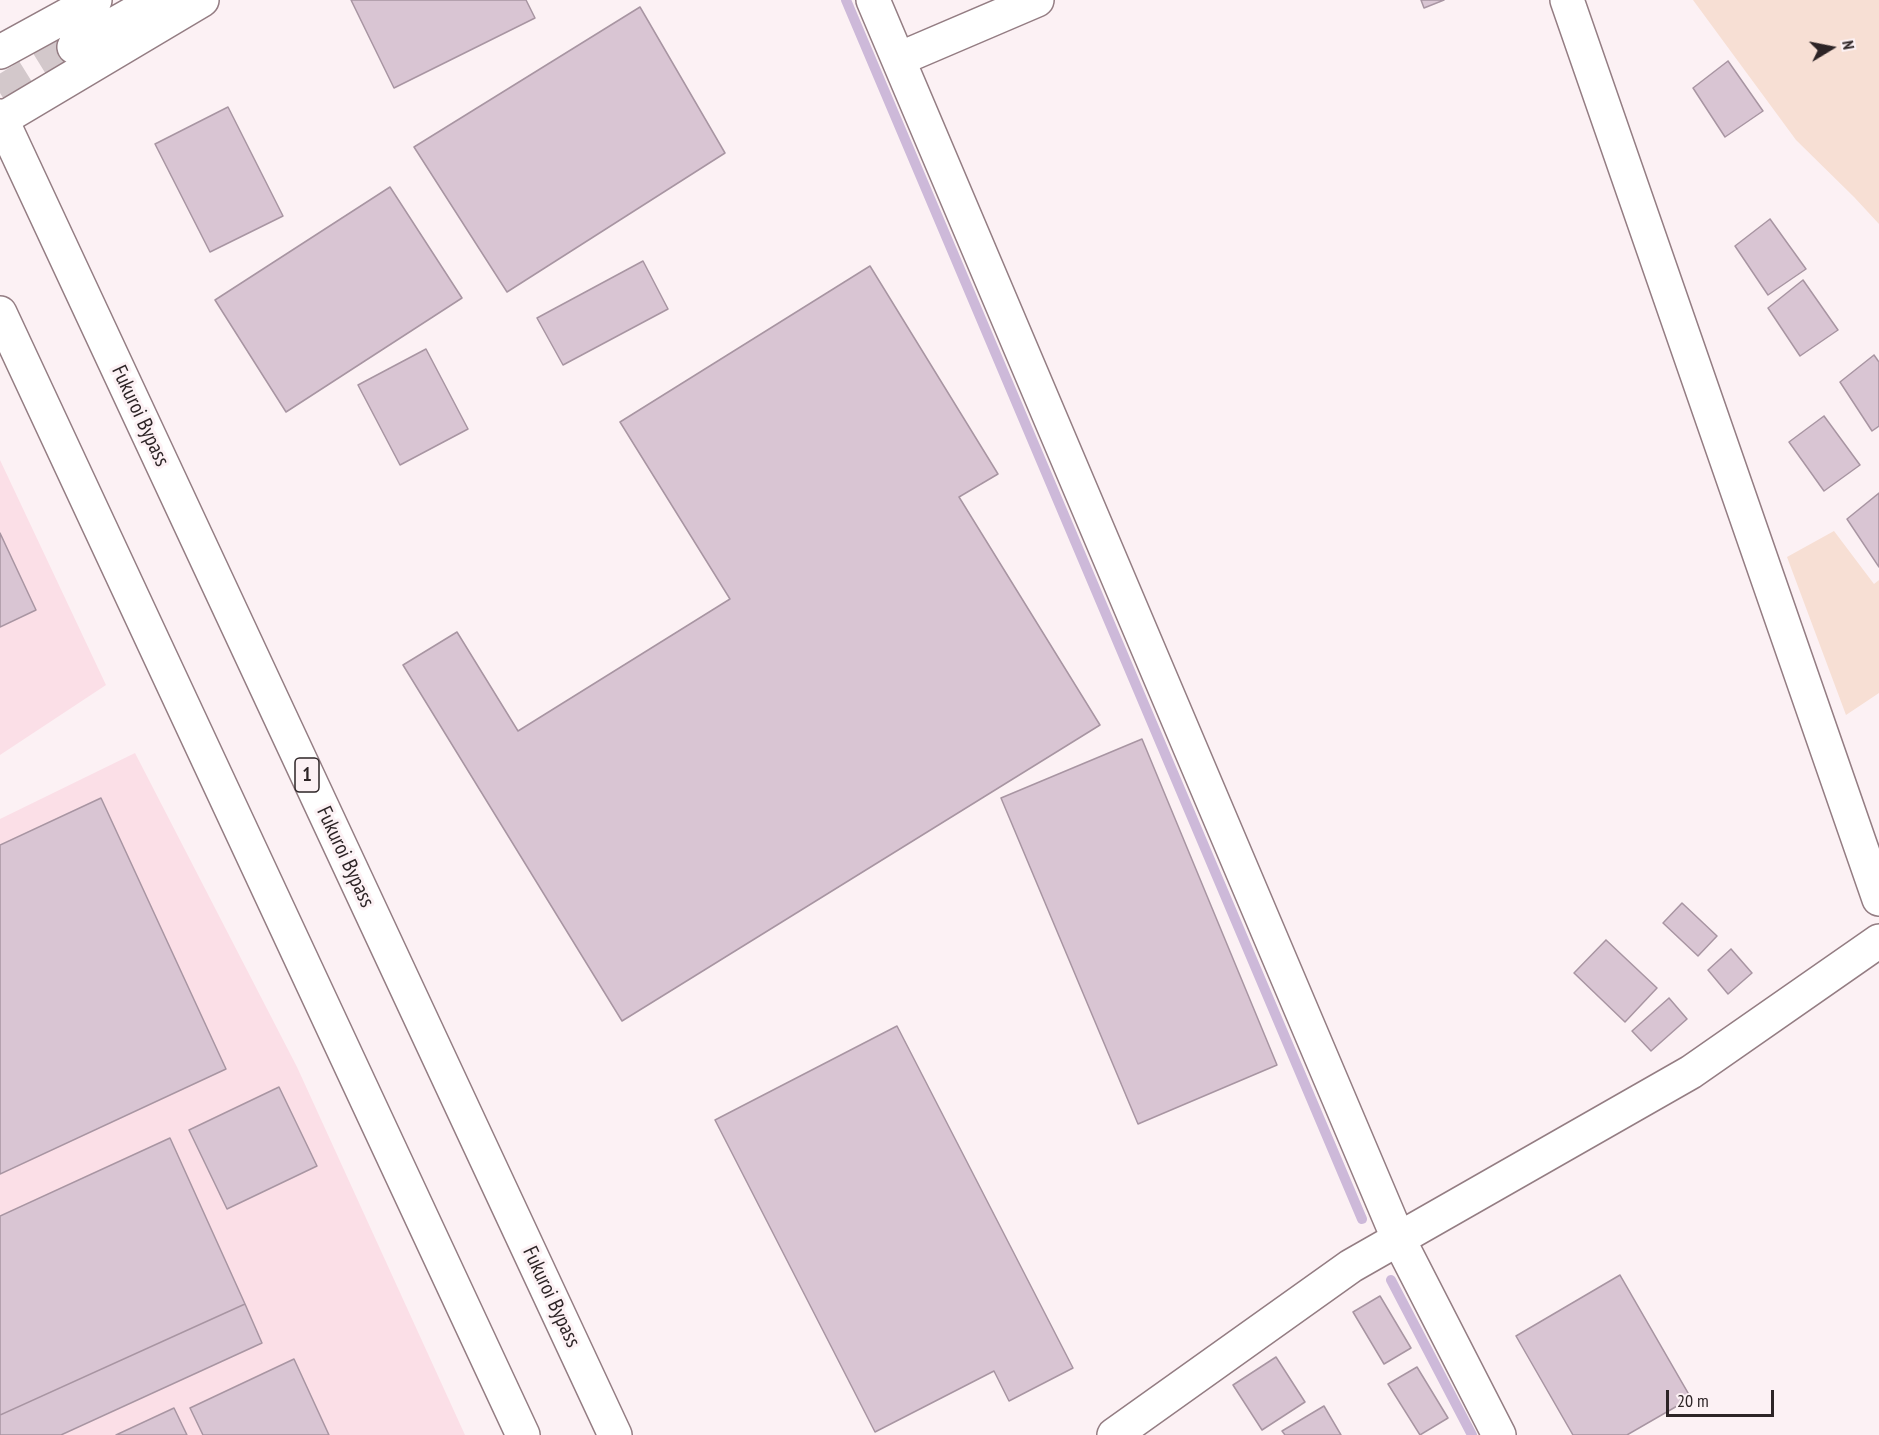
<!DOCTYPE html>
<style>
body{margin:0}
#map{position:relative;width:1879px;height:1435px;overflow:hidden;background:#fcf1f4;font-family:"PT Sans Narrow",sans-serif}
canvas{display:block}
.north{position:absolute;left:1801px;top:18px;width:60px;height:60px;-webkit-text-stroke:4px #fcf1f4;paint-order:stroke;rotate:80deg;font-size:16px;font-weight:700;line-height:24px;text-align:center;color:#2d2426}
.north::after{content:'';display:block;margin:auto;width:21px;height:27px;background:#2d2426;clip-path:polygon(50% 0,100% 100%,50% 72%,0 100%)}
.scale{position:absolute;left:1666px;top:1390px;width:108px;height:27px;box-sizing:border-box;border:3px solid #2d2426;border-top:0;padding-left:8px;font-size:18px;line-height:21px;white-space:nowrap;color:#2d2426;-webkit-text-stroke:4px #fcf1f4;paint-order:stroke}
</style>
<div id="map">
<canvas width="1879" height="1435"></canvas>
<div class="north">N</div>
<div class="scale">20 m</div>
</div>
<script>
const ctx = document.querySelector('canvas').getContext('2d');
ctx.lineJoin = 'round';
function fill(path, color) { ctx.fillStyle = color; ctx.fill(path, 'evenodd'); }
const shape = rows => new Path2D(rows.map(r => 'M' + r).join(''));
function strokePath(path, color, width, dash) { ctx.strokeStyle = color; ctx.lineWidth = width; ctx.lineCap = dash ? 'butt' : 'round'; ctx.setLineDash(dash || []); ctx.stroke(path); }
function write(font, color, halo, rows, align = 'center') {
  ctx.font = font + ' "PT Sans Narrow",sans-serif'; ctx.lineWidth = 6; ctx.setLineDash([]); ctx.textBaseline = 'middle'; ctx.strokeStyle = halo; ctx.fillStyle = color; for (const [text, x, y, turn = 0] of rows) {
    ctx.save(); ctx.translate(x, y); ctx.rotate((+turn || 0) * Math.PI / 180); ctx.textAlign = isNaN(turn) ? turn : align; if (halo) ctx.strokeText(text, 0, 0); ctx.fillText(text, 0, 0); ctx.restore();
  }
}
fill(shape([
 [0,460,106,685,0,755],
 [135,753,297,1067,465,1435,0,1435,0,819]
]), '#fbdfe7');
fill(shape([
 [1693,0,1879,0,1879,224,1854,197,1796,140],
 [1834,531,1874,584,1879,580,1879,693,1846,715,1787,557]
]), '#f7dfd4');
strokePath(shape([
 [846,0,1362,1219],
 [1391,1280,1472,1435]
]), '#cdb9d9', 10);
const building = shape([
 [351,0,526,0,535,18,394,88,351,0],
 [1421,0,1444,0,1424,8,1421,0],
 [640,7,725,153,507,292,414,147,640,7],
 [1728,61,1763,111,1725,137,1693,88,1728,61],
 [228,107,283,216,210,252,155,144,228,107],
 [390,187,462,298,286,412,215,300,390,187],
 [1770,219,1806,269,1768,295,1735,246,1770,219],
 [643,261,668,309,563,365,537,318,643,261],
 [870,266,998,474,959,497,1100,725,622,1021,403,665,457,632,518,731,730,599,620,422,870,266],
 [1803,280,1838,330,1800,356,1768,308,1803,280],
 [426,349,468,429,400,465,358,385,426,349],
 [1874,355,1879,362,1879,426,1872,431,1840,382,1874,355],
 [1824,416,1860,465,1824,491,1789,442,1824,416],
 [1879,493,1879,567,1847,519,1879,493],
 [0,533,36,610,0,627,0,533],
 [1142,739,1277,1065,1138,1124,1001,798,1142,739],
 [101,798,226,1069,0,1174,0,845,101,798],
 [1682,903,1717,936,1698,956,1663,923,1682,903],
 [1606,940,1657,988,1625,1022,1574,973,1606,940],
 [1731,949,1752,973,1728,994,1708,970,1731,949],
 [1669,998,1687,1019,1651,1051,1632,1031,1669,998],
 [897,1026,1073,1368,1009,1401,994,1371,875,1432,715,1120,897,1026],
 [279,1087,317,1166,227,1209,189,1130,279,1087],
 [170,1138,245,1304,0,1415,0,1216,170,1138],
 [1620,1275,1691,1398,1627,1435,1573,1435,1516,1336,1620,1275],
 [1380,1296,1411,1348,1384,1364,1353,1312,1380,1296],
 [245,1304,262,1343,61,1435,0,1435,0,1415,245,1304],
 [1276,1357,1305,1402,1262,1430,1233,1385,1276,1357],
 [294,1359,329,1435,203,1435,190,1408,294,1359],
 [1417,1367,1448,1418,1420,1435,1388,1384,1417,1367],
 [1324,1406,1341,1435,1285,1435,1282,1431,1324,1406],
 [174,1408,187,1435,116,1435,174,1408]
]);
fill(building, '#d9c5d3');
strokePath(building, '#a895a2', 1.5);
strokePath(shape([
 [0,93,74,47]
]), '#d3c8cb', 33, [33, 16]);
const minor = shape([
 [873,0,1398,1238,1499,1435],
 [1567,0,1879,899],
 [74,47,157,0],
 [0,52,95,0],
 [899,59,1037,0],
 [2,119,202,0],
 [1114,1435,1351,1266,1691,1072,1879,941]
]);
const highway = shape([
 [0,116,615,1435],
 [0,313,523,1435]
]);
strokePath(minor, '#947d83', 36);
strokePath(highway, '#947d83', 36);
strokePath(minor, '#fff', 33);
strokePath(highway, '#fff', 33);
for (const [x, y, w] of [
 [307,775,24]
]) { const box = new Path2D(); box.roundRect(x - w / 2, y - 17, w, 34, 4.5); ctx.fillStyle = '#fcf1f4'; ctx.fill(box); strokePath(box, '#2d2426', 1.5); }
write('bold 20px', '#2d2426', null, [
 ["1",307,775]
]);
write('21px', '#2d2426', '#fcf1f4', [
 ["Fukuroi Bypass",140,416,65],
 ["Fukuroi Bypass",345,857,65],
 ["Fukuroi Bypass",551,1297,65]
]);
</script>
